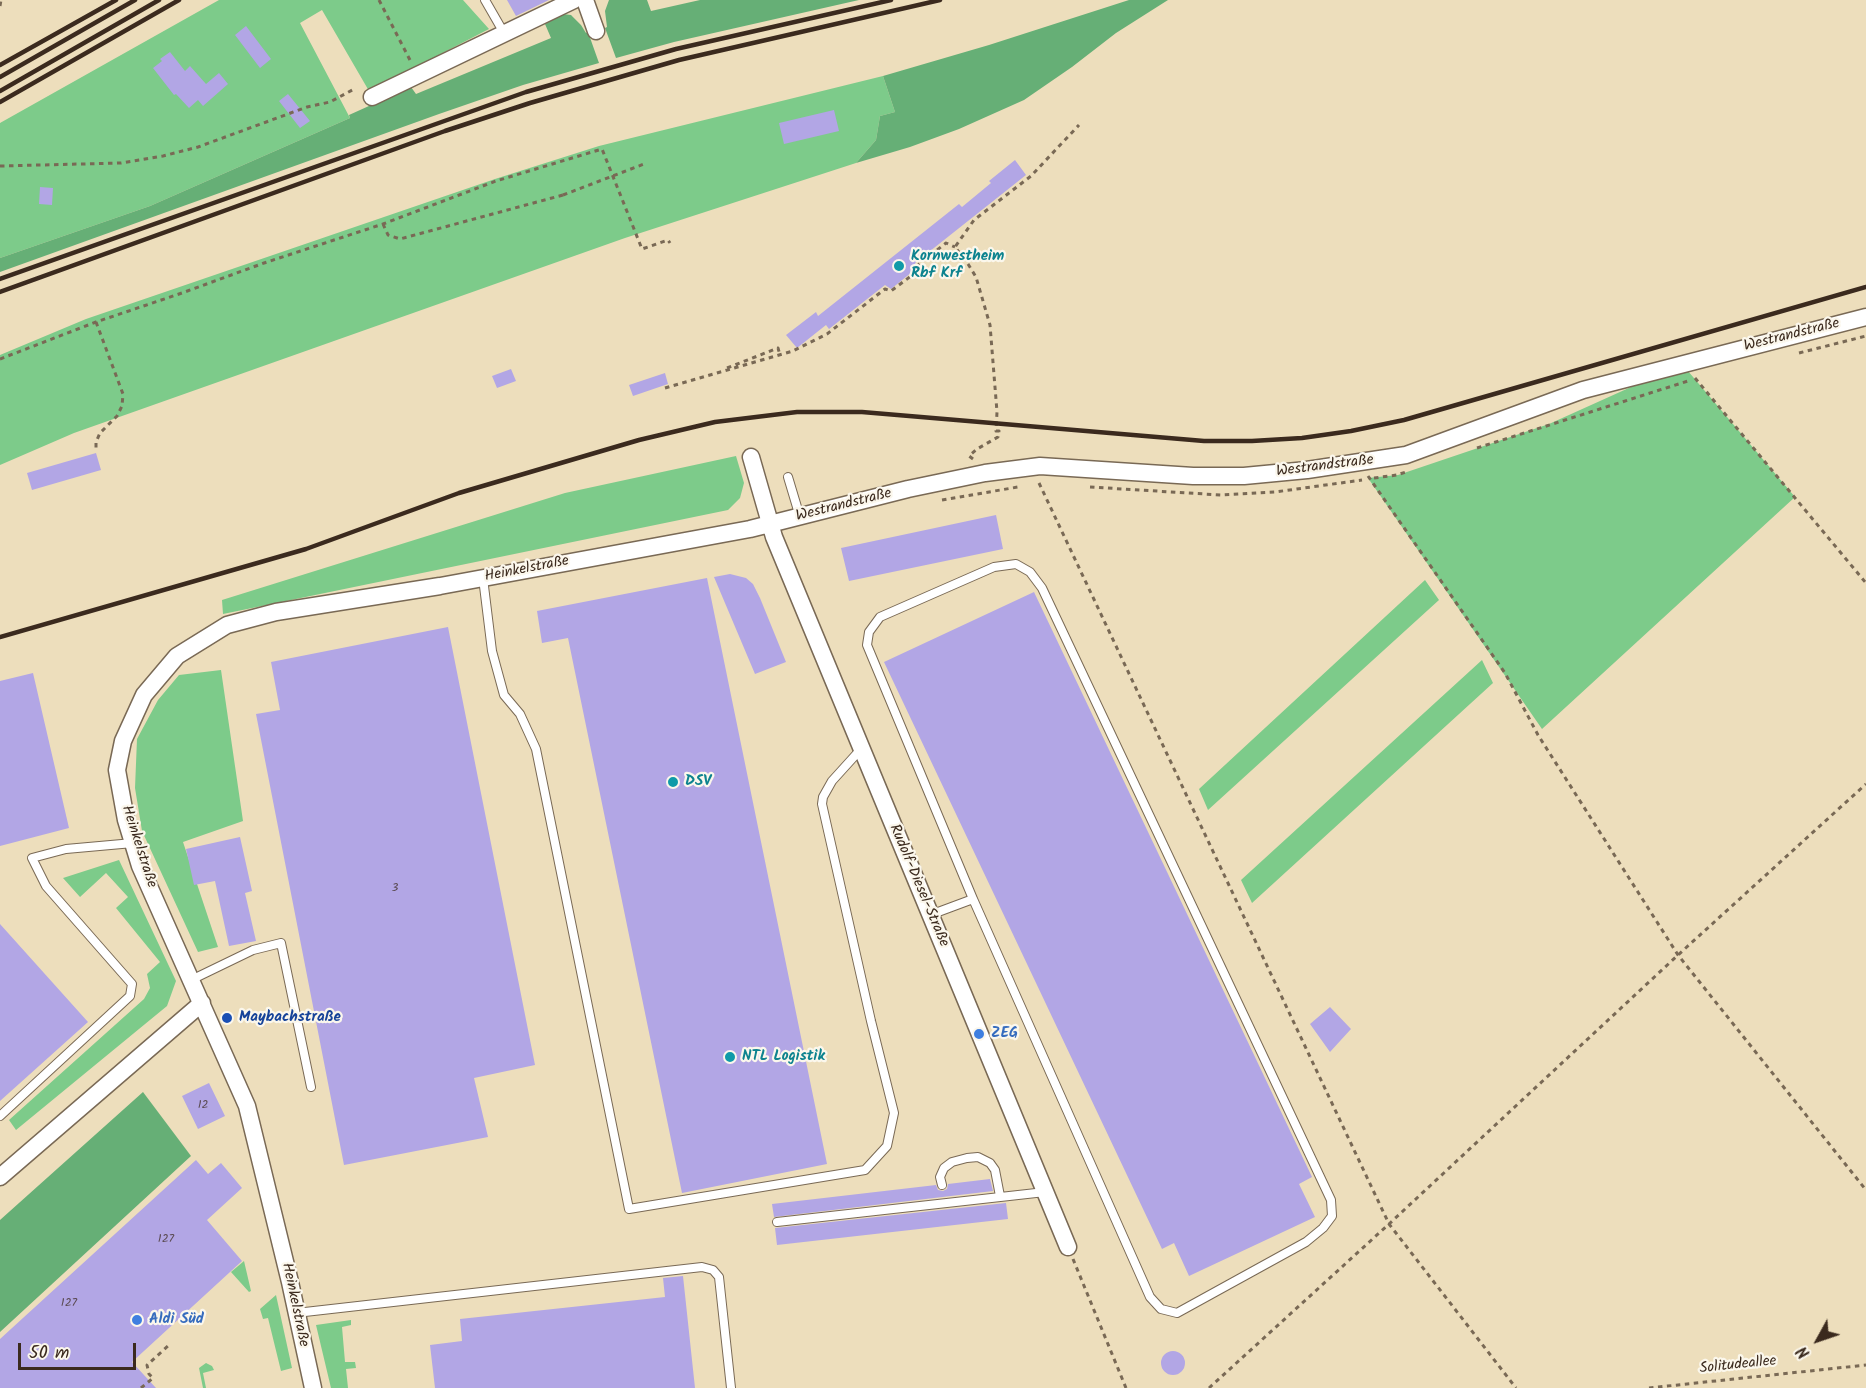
<!DOCTYPE html>
<meta charset="utf-8">
<style>
body{margin:0}
#map{position:relative;width:1866px;height:1388px;overflow:hidden;background:#eddebc;font-family:Kalam,sans-serif}
canvas{display:block}
.north{position:absolute;left:1788px;top:1310px;width:60px;height:60px;-webkit-text-stroke:4px #fbf7ec;paint-order:stroke;rotate:230deg;font-size:16px;font-weight:700;line-height:24px;text-align:center;color:#3b2a1e}
.north::after{content:'';display:block;margin:auto;width:21px;height:27px;background:#3b2a1e;clip-path:polygon(50% 0,100% 100%,50% 72%,0 100%)}
.scale{position:absolute;left:18px;top:1343px;width:118px;height:27px;box-sizing:border-box;border:3px solid #3b2a1e;border-top:0;padding-left:8px;font-size:18px;line-height:21px;white-space:nowrap;color:#3b2a1e;-webkit-text-stroke:4px #fbf7ec;paint-order:stroke}
</style>
<div id="map">
<canvas width="1866" height="1388"></canvas>
<div class="north">N</div>
<div class="scale">50 m</div>
</div>
<script>
const ctx = document.querySelector('canvas').getContext('2d');
ctx.lineJoin = 'round';
function fill(path, color) { ctx.fillStyle = color; ctx.fill(path, 'evenodd'); }
const shape = rows => new Path2D(rows.map(r => 'M' + r).join(''));
function strokePath(path, color, width, dash) { ctx.strokeStyle = color; ctx.lineWidth = width; ctx.lineCap = dash ? 'butt' : 'round'; ctx.setLineDash(dash || []); ctx.stroke(path); }
function write(font, color, halo, rows, align = 'center') {
  ctx.font = font + ' Kalam,sans-serif'; ctx.lineWidth = 4.5; ctx.setLineDash([]); ctx.textBaseline = 'middle'; ctx.strokeStyle = halo; ctx.fillStyle = color; for (const [text, x, y, turn = 0] of rows) {
    ctx.save(); ctx.translate(x, y); ctx.rotate((+turn || 0) * Math.PI / 180); ctx.textAlign = isNaN(turn) ? turn : align; if (halo) ctx.strokeText(text, 0, 0); ctx.fillText(text, 0, 0); ctx.restore();
  }
}
fill(shape([
 [219,0,463,0,489,29,369,91,322,10,300,23,350,118,150,206,0,258,0,123],
 [883,76,895,112,880,116,876,140,856,163,625,238,74,433,0,465,0,355,86,319,495,179,599,146],
 [1682,364,1795,497,1542,729,1368,478,1398,475,1549,424],
 [736,456,744,483,740,498,728,510,223,614,222,600,565,493],
 [1425,580,1439,600,1208,810,1199,789],
 [1482,660,1493,683,1252,903,1241,880],
 [221,670,243,821,183,842,218,947,198,952,142,831,135,788,137,739,158,700,179,675],
 [119,860,176,981,167,1006,16,1130,9,1120,144,999,150,988,147,974,160,962,116,908,128,897,106,873,80,897,63,878],
 [244,1261,251,1291,249,1292,231,1272],
 [276,1295,292,1368,281,1371,268,1318,263,1319,260,1309],
 [351,1320,351,1325,342,1327,345,1362,355,1362,356,1368,346,1369,348,1388,331,1388,316,1325],
 [206,1363,212,1366,214,1370,203,1373,206,1388,203,1388,199,1368]
]), '#7dcb8a');
fill(shape([
 [609,0,647,0,651,11,700,0,859,0,674,42,616,58,605,28,607,27,605,11],
 [1129,0,1168,0,1116,33,1072,67,1024,100,959,129,910,147,856,163,876,140,880,116,895,112,883,76,989,45],
 [563,14,571,15,581,25,586,33,588,32,599,63,523,85,439,114,0,272,0,258,150,206,350,118,349,115,411,87,416,94,551,38,545,24],
 [143,1092,191,1156,0,1332,0,1220]
]), '#66af76');
fill(shape([
 [507,0,549,0,516,16],
 [246,26,271,59,260,68,235,35],
 [170,52,185,71,190,66,206,84,219,73,228,84,203,106,198,100,189,108,176,94,174,95,153,68,162,61,160,59],
 [288,94,310,121,300,128,279,101],
 [834,110,839,131,784,144,779,123],
 [1015,160,1026,175,915,263,917,268,891,289,885,285,829,329,826,325,797,348,786,335,816,312,818,316,959,204,962,207,991,183,989,181],
 [40,187,53,188,52,205,39,204],
 [511,369,516,381,497,388,492,376],
 [665,373,668,384,633,396,629,385],
 [96,453,101,470,32,490,27,473],
 [996,515,1003,549,849,581,841,548],
 [730,574,746,578,753,584,760,598,786,662,755,674,714,577],
 [707,578,827,1164,682,1193,568,638,542,643,537,611],
 [1034,592,1312,1177,1299,1184,1315,1217,1189,1276,1174,1243,1162,1249,884,662],
 [448,627,535,1065,474,1078,488,1137,344,1165,256,714,280,710,271,662],
 [33,673,69,828,0,846,0,681],
 [240,837,252,891,245,893,256,941,229,946,215,881,194,885,186,849],
 [0,924,88,1022,0,1101],
 [1330,1007,1351,1029,1330,1052,1310,1024],
 [209,1083,225,1116,198,1129,182,1096],
 [196,1160,208,1174,221,1163,242,1188,207,1220,242,1261,132,1362,156,1388,0,1388,0,1339],
 [990,1179,993,1191,774,1217,772,1204,936,1185,938,1190,943,1191,947,1189,948,1184],
 [1006,1203,1008,1219,777,1245,775,1228],
 [683,1276,695,1388,435,1388,430,1345,462,1341,460,1319,665,1297,663,1278],
 '1161 1363a12 12 0 1 1 24 0a12 12 0 1 1-24 0Z'
]), '#b2a6e5');
const service = shape([
 [485,0,504,33],
 [788,477,800,517],
 [483,578,492,651,504,695,520,714,536,749,629,1209,865,1170,887,1146,894,1113,871,1021,822,804,823,797,832,781,861,749],
 [930,915,973,899,1150,1297,1161,1309,1177,1313,1306,1242,1323,1228,1332,1216,1331,1200,1042,588,1030,572,1016,564,994,567,880,617,869,632,867,645,973,899],
 [191,980,253,950,281,943,311,1087],
 [0,1116,130,996,132,984,46,886,32,858,66,849,133,843],
 [942,1185,940,1177,944,1168,952,1162,967,1158,978,1157,990,1163,995,1170,1000,1196],
 [777,1222,1045,1192],
 [296,1313,702,1267,713,1270,719,1277,731,1388]
]);
const minor = shape([
 [585,0,596,31],
 [372,97,574,0],
 [751,457,774,537,1068,1247],
 [0,1177,202,1003],
 [313,1388,290,1282,247,1106,140,866,126,820,117,770,123,741,144,695,177,656,227,625,276,612,440,586,750,529,908,489,985,473,1040,466,1193,476,1244,476,1307,470,1406,455,1583,390,1866,317]
]);
strokePath(service, '#796955', 10);
strokePath(minor, '#796955', 19);
strokePath(shape([
 [379,0,411,62],
 [0,6,1,0],
 [0,166,121,163,163,156,198,147,307,107,330,102,356,88],
 [383,224,388,235,400,239,563,195],
 [96,322,123,394,122,406,117,416,100,433,96,442,96,450],
 [1799,353,1866,336],
 [0,359,96,322,182,293,264,263,383,224,496,181,602,149,642,249,668,240,670,243],
 [727,368,778,348,780,355],
 [1695,378,1866,583],
 [665,388,793,351,827,334,885,289,891,291,919,270,919,264,946,243,955,247],
 [1477,448,1688,381],
 [973,459,969,456,977,449,998,437,999,431,996,431,997,412,990,325,976,277,968,264,955,247,974,220,1031,176,1079,125],
 [1368,476,1505,673,1538,735,1678,955,1866,1190],
 [1374,478,1397,475,1406,472],
 [1039,483,1389,1224,1516,1388],
 [1090,487,1221,495,1275,492,1362,480],
 [942,500,1018,487],
 [1073,1259,1126,1388],
 [141,1388,153,1378,149,1374,147,1365,168,1346],
 [1209,1388,1389,1224,1678,955,1866,784],
 [1649,1388,1866,1365]
]), '#796955', 3, [4.5, 4.5]);
strokePath(service, '#fff', 8);
strokePath(minor, '#fff', 16);
strokePath(shape([
 [0,65,116,0],
 [0,77,135,0],
 [0,91,159,0],
 [0,102,179,0],
 [0,279,526,92,676,49,891,0],
 [0,292,445,131,530,103,679,60,940,0],
 [0,637,306,549,459,493,639,440,715,422,797,412,862,412,1204,441,1252,441,1302,438,1351,431,1404,420,1866,287]
]), '#3b2a1e', 4.5);
strokePath(shape([
 [563,195,644,164]
]), '#796955', 3, [4.5, 4.5]);
for (const [x, y, r, color] of [
 [899,266,6,"#0f9aa8"],
 [673,782,6,"#0f9aa8"],
 [227,1018,6,"#1a4fb4"],
 [979,1034,6,"#3f7fe0"],
 [730,1057,6,"#0f9aa8"],
 [137,1320,6,"#3f7fe0"]
]) { const dot = new Path2D(); dot.arc(x, y, r, 0, 2 * Math.PI); ctx.fillStyle = color; ctx.fill(dot); strokePath(dot, '#fbf7ec', 2); }
write('12px', '#594950', null, [
 ["3",395,889],
 ["12",203,1106],
 ["127",166,1240],
 ["127",69,1304]
]);
write('bold 15px', '#0d838f', '#fbf7ec', [
 ["Kornwestheim",911,257],
 ["Rbf Krf",911,274],
 ["DSV",685,782],
 ["NTL Logistik",742,1057]
], 'left');
write('15px', '#3b2a1e', '#fbf7ec', [
 ["Westrandstraße",1792,336,-14],
 ["Westrandstraße",1325,467,-7],
 ["Westrandstraße",844,506,-14],
 ["Heinkelstraße",527,570,-11],
 ["Heinkelstraße",138,847,72],
 ["Rudolf-Diesel-Straße",918,886,67],
 ["Heinkelstraße",294,1305,78],
 ["Solitudeallee",1738,1366,-6]
]);
write('bold 15px', '#164399', '#fbf7ec', [
 ["Maybachstraße",239,1018]
], 'left');
write('bold 15px', '#366cbe', '#fbf7ec', [
 ["ZEG",991,1034],
 ["Aldi Süd",149,1320]
], 'left');
</script>
